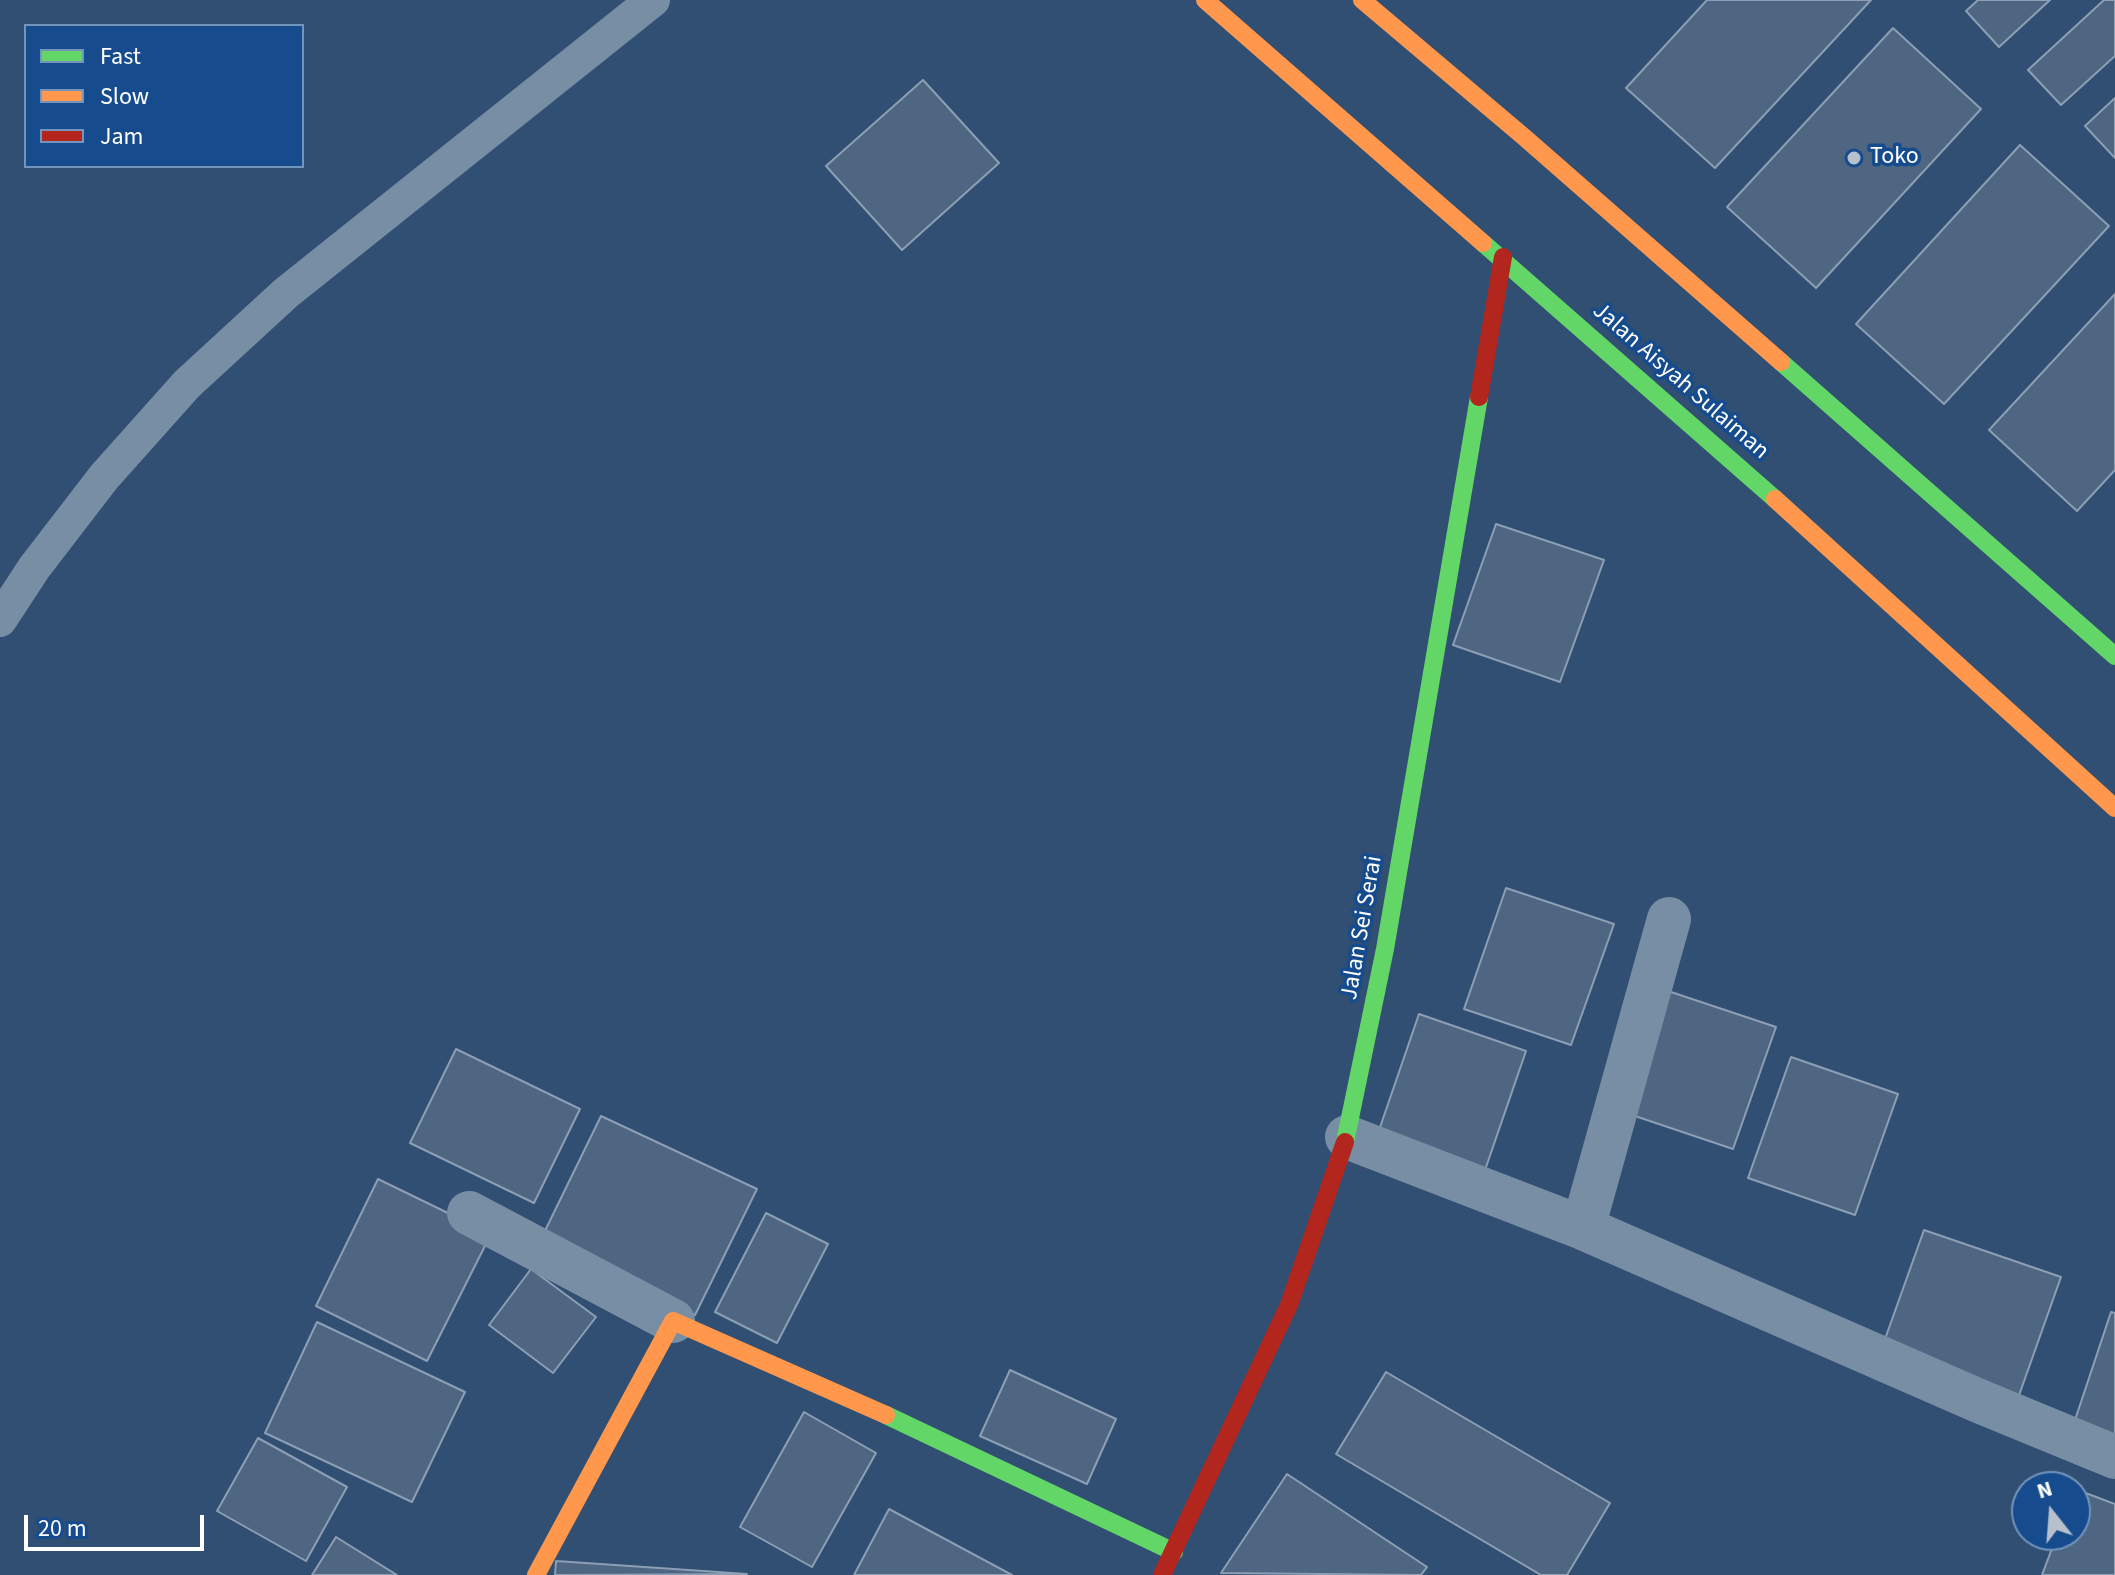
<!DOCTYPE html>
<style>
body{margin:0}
#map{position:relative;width:2115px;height:1575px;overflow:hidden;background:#314f72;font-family:"Source Sans 3",sans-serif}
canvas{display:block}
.legend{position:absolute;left:24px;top:24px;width:280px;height:144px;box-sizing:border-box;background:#164c8d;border:2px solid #7394bb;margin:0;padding:10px 14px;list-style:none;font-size:24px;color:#fff}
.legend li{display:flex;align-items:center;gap:16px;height:40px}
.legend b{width:40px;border:2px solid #7394bb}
.north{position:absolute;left:2011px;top:1471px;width:80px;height:80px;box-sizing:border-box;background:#164c8d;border:2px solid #7394bb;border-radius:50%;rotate:343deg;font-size:22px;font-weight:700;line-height:32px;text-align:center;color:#fff}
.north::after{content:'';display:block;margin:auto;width:28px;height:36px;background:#b7c1ce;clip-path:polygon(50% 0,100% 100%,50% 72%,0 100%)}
.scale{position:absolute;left:24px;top:1515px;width:180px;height:36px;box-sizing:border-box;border:4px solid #fff;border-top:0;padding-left:10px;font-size:24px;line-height:28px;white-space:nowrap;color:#fff;-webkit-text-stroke:6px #164c8d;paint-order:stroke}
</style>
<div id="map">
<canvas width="2115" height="1575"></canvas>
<ul class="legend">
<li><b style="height:10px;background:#63d668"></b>Fast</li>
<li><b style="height:10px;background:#ff974d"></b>Slow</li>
<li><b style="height:10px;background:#b3261e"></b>Jam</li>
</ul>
<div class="north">N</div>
<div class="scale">20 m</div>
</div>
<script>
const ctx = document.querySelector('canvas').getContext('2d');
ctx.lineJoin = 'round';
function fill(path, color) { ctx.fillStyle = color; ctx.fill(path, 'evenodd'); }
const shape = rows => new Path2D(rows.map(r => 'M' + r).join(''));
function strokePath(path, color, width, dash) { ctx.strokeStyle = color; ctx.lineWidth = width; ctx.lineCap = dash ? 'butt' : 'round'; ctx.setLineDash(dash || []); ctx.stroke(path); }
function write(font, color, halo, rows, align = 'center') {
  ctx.font = font + ' "Source Sans 3",sans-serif'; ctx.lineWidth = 7; ctx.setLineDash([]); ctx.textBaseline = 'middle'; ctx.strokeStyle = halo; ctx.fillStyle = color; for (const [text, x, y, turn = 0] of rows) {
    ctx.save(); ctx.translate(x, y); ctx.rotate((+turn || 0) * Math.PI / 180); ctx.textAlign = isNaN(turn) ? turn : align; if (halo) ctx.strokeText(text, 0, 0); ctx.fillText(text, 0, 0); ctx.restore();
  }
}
const building = shape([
 [1707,0,1871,0,1715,168,1626,88,1707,0],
 [1978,0,2050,0,1999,47,1966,11,1978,0],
 [2104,0,2115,0,2115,56,2061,105,2028,70,2104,0],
 [1893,28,1981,109,1816,288,1727,207,1893,28],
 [923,80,999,163,902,250,826,166,923,80],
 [2115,98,2115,158,2085,126,2115,98],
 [2020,145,2109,226,1944,404,1856,324,2020,145],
 [2115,294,2115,470,2077,511,1989,430,2115,294],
 [1496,524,1604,560,1560,682,1453,645,1496,524],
 [1506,888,1614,924,1571,1045,1464,1009,1506,888],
 [1668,991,1776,1027,1733,1149,1626,1113,1668,991],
 [1419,1014,1526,1051,1484,1173,1377,1136,1419,1014],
 [456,1049,580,1109,534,1203,410,1143,456,1049],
 [1791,1057,1898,1094,1855,1215,1748,1178,1791,1057],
 [601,1116,757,1189,695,1315,540,1241,601,1116],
 [378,1179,491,1234,427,1361,316,1306,378,1179],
 [766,1213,828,1244,777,1343,715,1312,766,1213],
 [1924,1230,2061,1277,2017,1401,1880,1353,1924,1230],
 [531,1269,596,1317,553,1373,489,1325,531,1269],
 [2111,1312,2115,1313,2115,1444,2072,1429,2111,1312],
 [317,1322,465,1392,412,1502,265,1433,317,1322],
 [1010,1370,1116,1419,1087,1484,980,1436,1010,1370],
 [1386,1372,1610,1503,1567,1575,1541,1575,1336,1454,1386,1372],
 [804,1412,876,1453,812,1567,740,1527,804,1412],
 [258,1438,347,1487,306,1561,217,1511,258,1438],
 [1287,1474,1427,1567,1421,1575,1221,1573,1287,1474],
 [2075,1489,2115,1504,2115,1575,2042,1575,2057,1535,2075,1535,2075,1489],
 [889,1509,1012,1575,854,1575,889,1509],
 [336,1537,397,1575,312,1575,336,1537],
 [556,1561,747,1574,555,1575,556,1561]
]);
fill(building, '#4e6682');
strokePath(building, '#8c9fb4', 2);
strokePath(shape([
 [0,620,34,568,104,477,187,384,286,293,653,0]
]), '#788ea5', 34);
strokePath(shape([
 [1347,1137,1583,1228,1979,1401,2115,1457],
 [469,1213,673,1321],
 [1583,1228,1669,919]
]), '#788ea5', 44);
strokePath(shape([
 [1483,243,1775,499],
 [1781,362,2115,656],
 [1345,1142,1385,949,1479,397],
 [886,1415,1174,1552]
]), '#63d668', 18);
strokePath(shape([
 [1205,0,1483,243],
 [1362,0,1524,137,1781,362],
 [1775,499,2115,808],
 [536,1575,673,1321,886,1415]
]), '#ff974d', 18);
strokePath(shape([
 [1479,397,1503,257],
 [1162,1575,1289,1305,1345,1142]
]), '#b3261e', 18);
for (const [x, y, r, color] of [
 [1854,158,8,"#b7c1ce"]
]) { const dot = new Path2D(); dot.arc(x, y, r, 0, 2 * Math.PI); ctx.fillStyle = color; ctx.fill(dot); strokePath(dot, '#164c8d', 3); }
write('24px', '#fff', '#164c8d', [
 ["Toko",1870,158]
], 'left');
write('24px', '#fff', '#164c8d', [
 ["Jalan Aisyah Sulaiman",1680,382,41],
 ["Jalan Sei Serai",1363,928,-80]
]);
</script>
